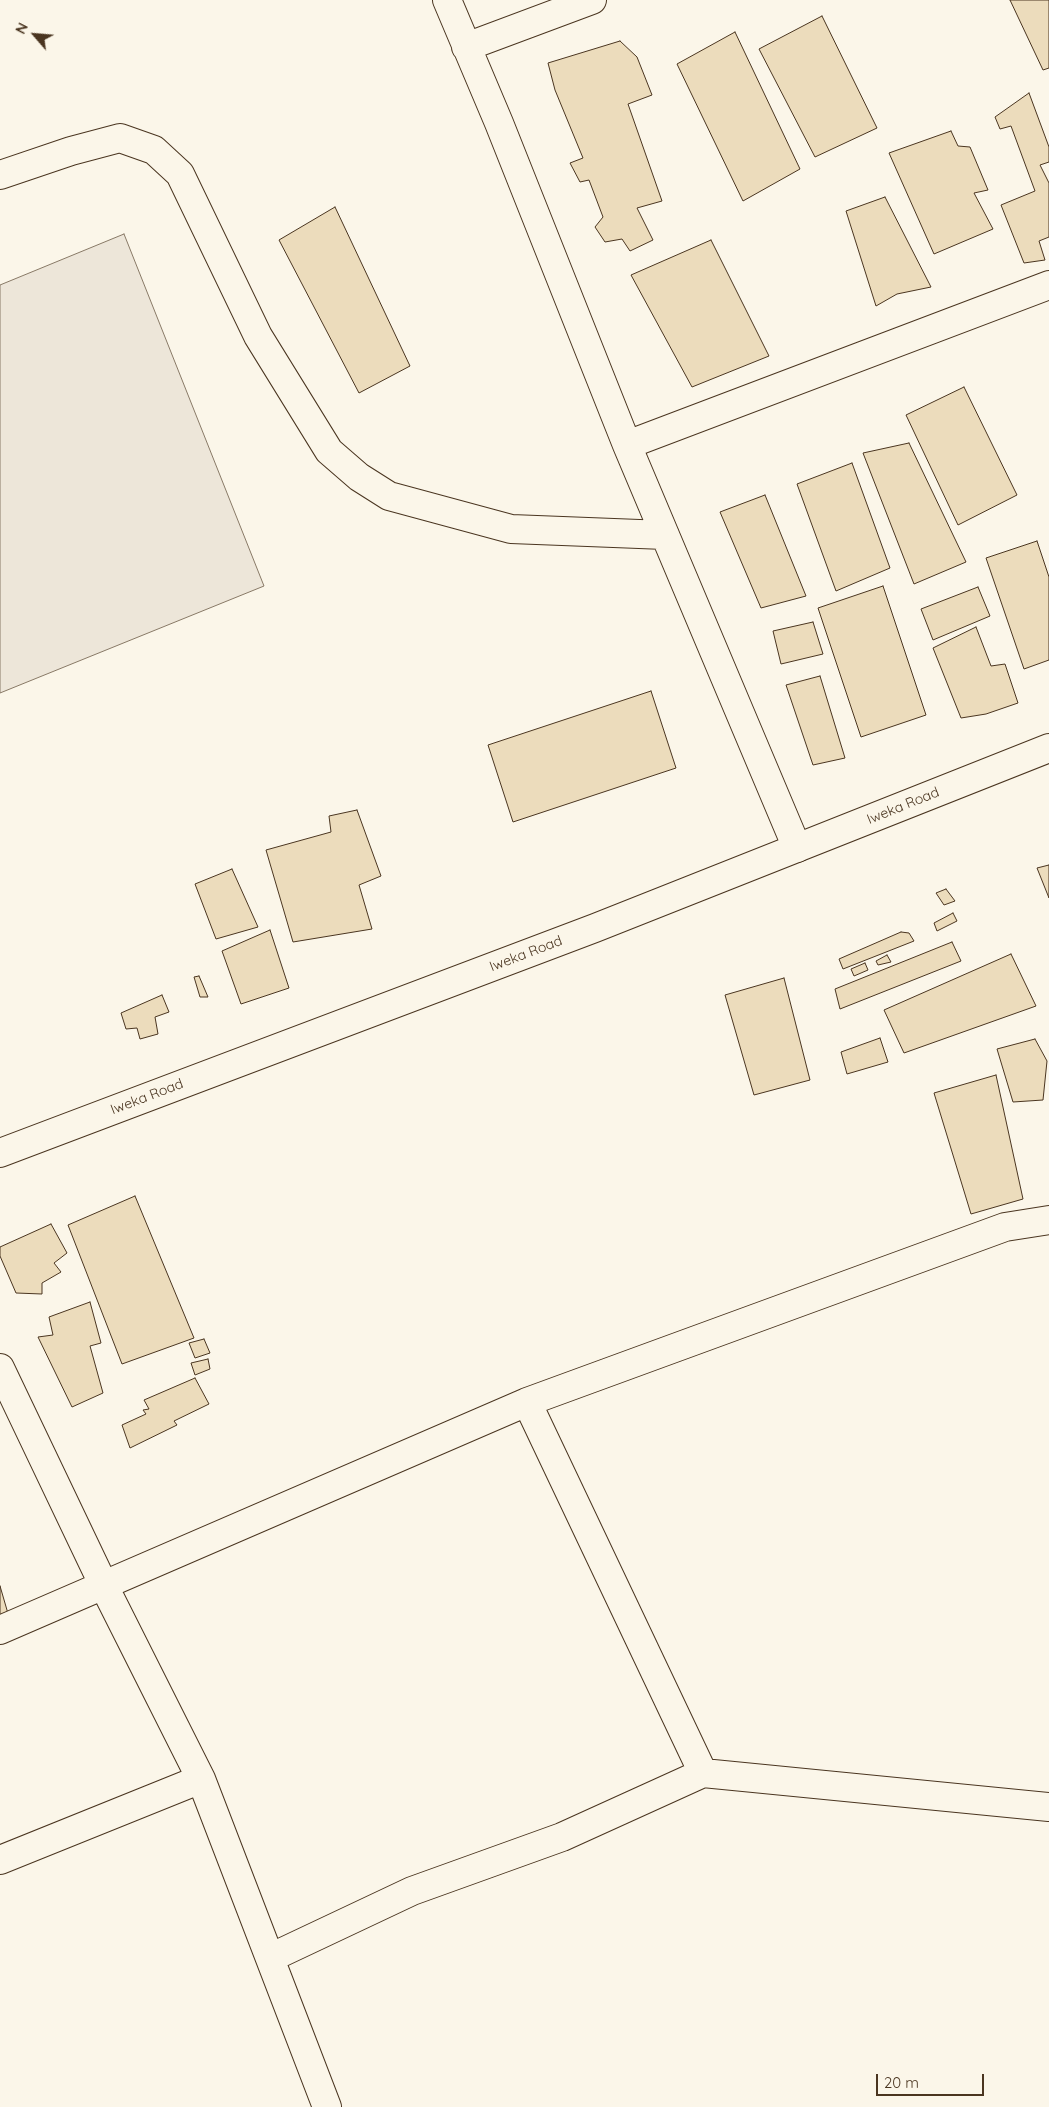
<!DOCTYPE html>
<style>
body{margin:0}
#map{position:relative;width:1049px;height:2107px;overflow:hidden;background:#fbf6e9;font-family:Quicksand,sans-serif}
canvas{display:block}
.north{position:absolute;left:10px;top:10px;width:50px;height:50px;-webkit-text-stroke:4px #fbf6e9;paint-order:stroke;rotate:297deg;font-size:14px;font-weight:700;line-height:20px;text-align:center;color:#4a3520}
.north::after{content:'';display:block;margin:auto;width:18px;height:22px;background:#4a3520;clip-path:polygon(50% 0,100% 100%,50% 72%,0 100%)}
.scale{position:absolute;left:876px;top:2074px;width:108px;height:22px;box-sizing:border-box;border:2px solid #4a3520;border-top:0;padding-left:6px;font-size:15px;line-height:18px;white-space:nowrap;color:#4a3520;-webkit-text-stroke:4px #fbf6e9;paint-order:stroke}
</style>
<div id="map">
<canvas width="1049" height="2107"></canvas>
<div class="north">N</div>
<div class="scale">20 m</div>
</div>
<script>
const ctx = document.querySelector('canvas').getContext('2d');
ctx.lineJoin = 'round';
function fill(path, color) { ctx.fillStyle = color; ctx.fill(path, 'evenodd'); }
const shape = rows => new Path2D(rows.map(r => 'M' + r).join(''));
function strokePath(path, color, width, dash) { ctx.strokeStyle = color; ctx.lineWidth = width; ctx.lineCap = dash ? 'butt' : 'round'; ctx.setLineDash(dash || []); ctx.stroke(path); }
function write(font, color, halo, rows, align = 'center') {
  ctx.font = font + ' Quicksand,sans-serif'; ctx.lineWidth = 4; ctx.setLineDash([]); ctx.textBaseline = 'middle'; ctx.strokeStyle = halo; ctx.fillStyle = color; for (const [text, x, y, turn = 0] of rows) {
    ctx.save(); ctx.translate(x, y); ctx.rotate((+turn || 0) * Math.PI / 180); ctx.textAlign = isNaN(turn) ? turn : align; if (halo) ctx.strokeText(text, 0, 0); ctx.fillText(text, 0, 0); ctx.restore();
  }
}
const green = shape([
 [124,234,264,586,0,693,0,285,124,234]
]);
fill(green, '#ede6d9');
strokePath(green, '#887966', 1);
const building = shape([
 [1010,0,1049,0,1049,68,1043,70,1010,0],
 [822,16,877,128,815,157,759,49,822,16],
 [735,32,800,169,743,201,677,64,735,32],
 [620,41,637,57,652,95,628,104,662,201,637,208,653,240,630,251,622,239,605,242,595,227,603,217,589,180,580,182,570,163,583,158,555,90,548,63,620,41],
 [1029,93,1049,147,1049,162,1040,165,1049,183,1049,237,1039,241,1045,260,1024,263,1001,205,1035,191,1011,126,1000,129,995,117,1029,93],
 [951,131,958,146,970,147,988,190,974,193,993,229,934,254,889,153,951,131],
 [885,197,931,287,897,294,876,306,846,211,885,197],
 [335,207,410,366,359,393,279,240,335,207],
 [711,240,769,356,692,387,631,275,711,240],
 [964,387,1017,495,958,525,906,415,964,387],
 [909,443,966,562,914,584,863,453,909,443],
 [852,463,890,568,836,591,797,484,852,463],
 [765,495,806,596,761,608,720,512,765,495],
 [1037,541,1049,577,1049,660,1024,669,986,558,1037,541],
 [883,586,926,715,861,737,818,608,883,586],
 [978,587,990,616,933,640,921,609,978,587],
 [813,622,823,654,781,664,773,631,813,622],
 [976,627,991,666,1005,664,1018,703,986,714,961,718,933,648,976,627],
 [820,676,845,758,813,765,786,685,820,676],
 [651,691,676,768,513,822,488,745,651,691],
 [357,810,381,876,359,885,372,929,293,942,266,850,331,832,329,816,357,810],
 [1049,865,1049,898,1037,868,1049,865],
 [232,869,258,927,216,939,195,884,232,869],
 [946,889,955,901,944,905,936,893,946,889],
 [953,913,957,921,937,931,934,923,953,913],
 [270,930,289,988,241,1004,222,951,270,930],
 [901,932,909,933,914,941,843,969,839,959,901,932],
 [952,942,961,961,840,1009,835,989,952,942],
 [1011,954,1036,1006,904,1053,884,1010,1011,954],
 [887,955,891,962,878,965,876,961,887,955],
 [865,963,868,970,854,976,851,969,865,963],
 [199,976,208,997,200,997,194,977,199,976],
 [784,978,810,1080,754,1095,725,995,784,978],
 [162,995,169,1012,155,1017,158,1034,140,1039,137,1028,126,1029,121,1013,162,995],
 [880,1038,888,1062,847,1074,841,1052,880,1038],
 [1035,1039,1047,1061,1043,1100,1013,1102,997,1049,1035,1039],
 [996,1075,1023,1199,971,1214,934,1093,996,1075],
 [135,1196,194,1338,122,1364,68,1225,135,1196],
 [51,1224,67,1253,54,1263,61,1272,42,1283,42,1294,16,1293,0,1256,0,1247,51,1224],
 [90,1302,101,1343,90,1346,103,1393,72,1407,38,1337,53,1335,49,1317,90,1302],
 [204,1339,210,1353,195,1358,189,1343,204,1339],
 [208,1359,210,1369,195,1375,191,1363,208,1359],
 [195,1378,209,1404,174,1421,177,1425,130,1448,122,1425,146,1414,143,1410,149,1409,144,1400,195,1378],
 [0,1586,9,1617,0,1620,0,1586]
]);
fill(building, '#ecdcbc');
strokePath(building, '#4a3520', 1);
const minor = shape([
 [447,0,499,123,627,445,797,848],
 [466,47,592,0],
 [0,175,71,151,120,138,154,150,180,174,258,336,329,451,359,477,389,496,511,529,665,535],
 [627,445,1049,285],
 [0,1368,104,1586,201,1779,327,2107],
 [527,1402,703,1773,1049,1807],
 [0,1630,527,1402,1005,1227,1049,1220],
 [0,1860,201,1779],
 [270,1958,412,1891,562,1837,703,1773]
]);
const secondary = shape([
 [0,1153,595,928,1049,748]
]);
strokePath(minor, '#4a3520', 30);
strokePath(secondary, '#4a3520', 30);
strokePath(minor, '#fbf6e9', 28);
strokePath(secondary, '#fbf6e9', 28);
write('14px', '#4a3520', '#fbf6e9', [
 ["Iweka Road",903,806,-22],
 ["Iweka Road",526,954,-21],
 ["Iweka Road",147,1097,-21]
]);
</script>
